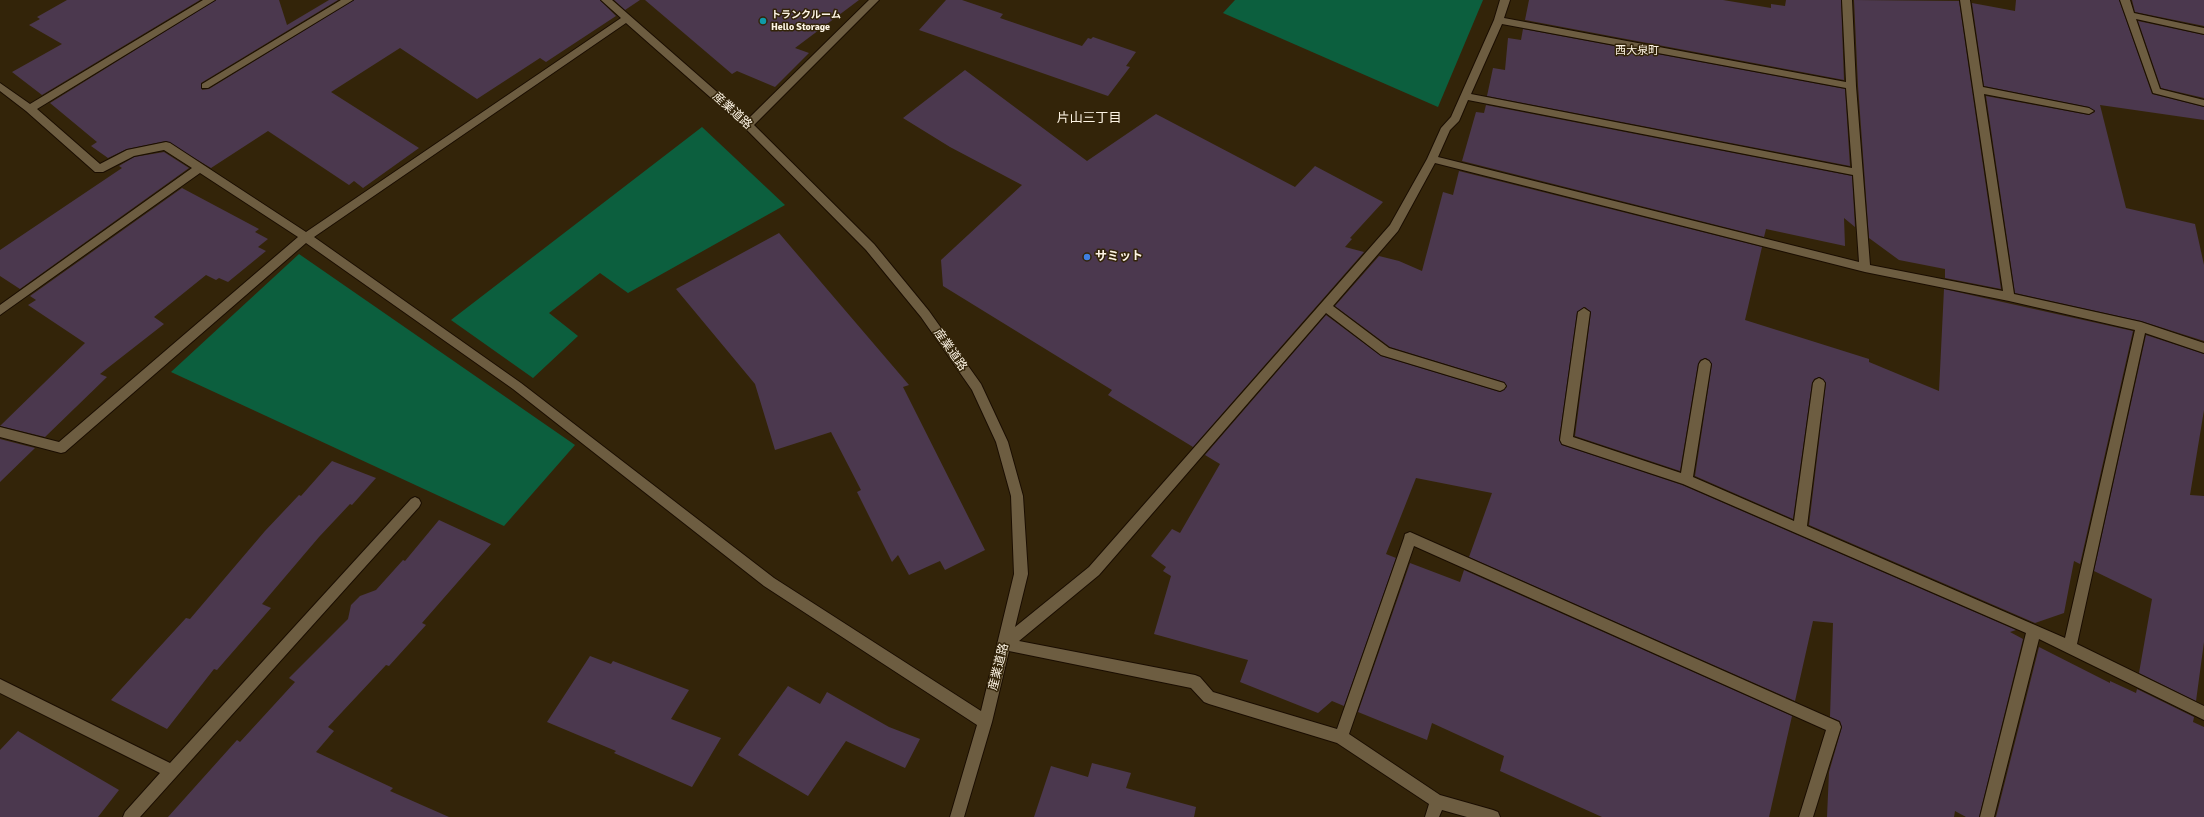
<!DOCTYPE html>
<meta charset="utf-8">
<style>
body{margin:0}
canvas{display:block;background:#332409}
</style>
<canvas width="2204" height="817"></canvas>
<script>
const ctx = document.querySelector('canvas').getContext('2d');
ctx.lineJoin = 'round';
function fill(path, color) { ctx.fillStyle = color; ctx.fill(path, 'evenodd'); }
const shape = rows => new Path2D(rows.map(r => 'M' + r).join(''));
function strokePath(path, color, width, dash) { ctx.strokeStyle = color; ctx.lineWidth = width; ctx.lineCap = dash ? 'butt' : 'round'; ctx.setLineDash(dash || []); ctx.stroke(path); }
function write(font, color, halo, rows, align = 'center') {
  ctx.font = font + ' Signika,"Noto Sans JP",sans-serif'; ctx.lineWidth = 3; ctx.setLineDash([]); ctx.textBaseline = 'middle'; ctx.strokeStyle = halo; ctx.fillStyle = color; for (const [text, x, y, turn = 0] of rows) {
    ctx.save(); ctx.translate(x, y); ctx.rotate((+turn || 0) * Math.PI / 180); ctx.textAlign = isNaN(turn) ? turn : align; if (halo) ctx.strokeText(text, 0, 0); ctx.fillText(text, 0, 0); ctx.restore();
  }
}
fill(shape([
 [1235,0,1483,0,1438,107,1223,13],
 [702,127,785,205,628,293,600,273,549,313,578,336,533,378,451,320],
 [299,254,575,445,504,526,171,372]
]), '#0c5f3e');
fill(shape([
 [67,0,200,0,42,95,12,72,62,44,29,25,40,19,37,17],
 [216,0,279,0,287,25,329,0,338,0,201,83,202,90,209,89,354,0,600,0,616,16,546,62,540,58,477,99,400,48,331,92,419,148,363,188,354,181,349,185,268,131,211,168,166,141,127,149,108,158,91,146,97,142,50,103],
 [614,0,640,0,625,10],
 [645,0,859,0,795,48,809,53,775,87,737,71,732,74],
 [946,0,962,0,1003,14,1000,18,1082,46,1088,38,1091,39,1093,37,1136,52,1126,66,1130,67,1108,96,919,30],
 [1529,0,1723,0,1771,8,1771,4,1785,6,1786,0,1841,0,1844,80,1525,20],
 [1854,0,1959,1,2001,289,1945,278,1945,269,1899,260,1869,238,1858,86],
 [2016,0,2119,0,2152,94,2204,107,2204,120,2100,105,2126,208,2195,224,2204,265,2204,341,2141,321,2015,293,1986,96,2089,115,2095,112,2089,107,1984,86,1972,3,2015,11],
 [2132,0,2204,0,2204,26,2135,12],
 [2138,21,2204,35,2204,98,2161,88],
 [1523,29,1845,89,1850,166,1487,96,1493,68,1505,70,1508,38,1521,40],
 [965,70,1087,161,1156,114,1295,187,1315,166,1383,202,1350,238,1352,239,1345,247,1364,252,1193,447,1108,395,1112,390,943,286,941,260,1022,185,950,147,903,118],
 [1486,105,1852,176,1855,227,1844,218,1845,246,1766,229,1764,237,1462,161,1476,112,1484,113],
 [164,152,189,168,20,289,0,276,0,250,122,168,119,166,134,157],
 [1459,171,1762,247,1745,320,1869,359,1869,362,1939,391,1944,289,2133,331,2080,564,2074,561,2064,613,2035,623,1809,525,1826,383,1820,377,1814,379,1812,383,1793,519,1695,476,1712,364,1706,358,1700,360,1698,364,1680,471,1575,436,1591,312,1585,307,1577,312,1559,440,1562,445,1682,485,2016,630,2010,632,2023,639,1979,817,1966,817,1955,811,1954,817,1827,817,1829,772,1842,727,1840,721,1830,717,1833,623,1813,621,1795,701,1469,557,1492,493,1416,478,1386,554,1396,558,1344,706,1332,701,1318,713,1240,682,1248,660,1154,634,1171,576,1163,571,1166,567,1151,556,1172,529,1180,533,1220,464,1205,455,1326,315,1381,356,1500,392,1507,387,1504,382,1390,347,1335,306,1379,256,1399,261,1422,271,1443,192,1453,195],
 [182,188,259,229,255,232,268,239,258,247,266,251,228,282,219,278,216,280,206,275,154,317,164,324,100,374,107,377,45,437,0,426,85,343,28,305,36,300,30,296],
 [779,233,909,385,903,387,985,550,945,570,940,561,909,575,898,555,892,562,857,492,861,490,831,432,775,450,755,384,676,289],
 [2146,335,2204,354,2204,410,2190,495,2204,496,2204,642,2196,701,2139,673,2152,599,2094,571],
 [0,439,35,448,0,482],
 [332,461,376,478,352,505,350,504,319,537,262,604,271,608,217,670,214,669,167,729,111,700,186,618,190,619,265,531,299,495,301,496],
 [439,520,491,544,422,623,426,625,389,666,386,665,328,727,334,731,316,752,393,788,390,791,449,817,168,817,237,740,240,742,295,682,289,678,348,619,351,605,360,596,376,590,403,560,405,561],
 [1410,563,1460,582,1464,570,1792,716,1769,817,1602,817,1500,771,1504,756,1432,723,1427,740,1358,712],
 [2039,647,2110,683,2110,681,2136,693,2137,689,2194,717,2193,722,2204,727,2204,817,1996,817],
 [590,656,611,664,613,661,689,690,671,719,721,738,692,787,614,753,616,751,547,722],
 [788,686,820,704,827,692,889,727,920,739,905,768,846,741,808,796,738,755],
 [18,731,119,790,98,817,0,817,0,750],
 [1092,763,1131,773,1126,788,1196,807,1194,817,1034,817,1051,766,1088,777]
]), '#4b384e');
const minor = shape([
 [203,0,215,0,37,109,100,164,127,150,166,142,170,143,306,232,621,18,601,0,612,0,748,119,869,0,879,0,754,125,874,244,929,311,981,384,1008,442,1023,496,1028,574,1015,627,1089,567,1390,225,1427,159,1441,128,1451,117,1494,20,1500,0,1510,0,1504,18,1846,82,1842,0,1852,0,1856,86,1870,265,2003,291,1960,0,1970,0,1983,87,2089,108,2094,111,2089,114,1984,94,2014,294,2141,322,2204,343,2204,353,2145,333,2077,644,2204,706,2204,720,2039,639,1994,817,1980,817,2026,633,1683,484,1562,444,1560,440,1578,312,1584,308,1590,312,1573,437,1681,473,1699,364,1701,361,1705,359,1709,361,1711,364,1693,477,1794,521,1813,383,1815,380,1819,378,1823,380,1825,383,1807,526,2065,638,2135,330,2009,301,1865,272,1435,163,1398,231,1333,306,1389,348,1504,383,1506,386,1504,389,1500,391,1381,355,1326,313,1099,575,1019,641,1195,675,1200,677,1213,692,1337,729,1404,538,1405,534,1410,532,1839,722,1841,727,1813,817,1799,817,1826,730,1414,546,1349,734,1440,795,1493,810,1498,812,1500,817,1467,817,1442,810,1439,817,1425,817,1429,804,1337,743,1209,704,1204,702,1191,688,1009,651,992,722,964,817,950,817,977,725,764,586,513,389,306,243,65,452,61,453,0,437,0,427,59,442,298,237,200,173,0,315,0,305,192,168,164,150,134,156,103,172,95,172,26,111,0,91,0,83,30,104,203,0],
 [626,23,744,127,866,250,921,317,972,390,996,442,1011,496,1014,574,981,711,774,578,521,383,314,237,626,23],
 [1502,24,1846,88,1852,168,1471,94,1502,24],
 [1468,100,1853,175,1859,262,1438,157,1450,130,1459,121,1468,100],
 [341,0,353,0,208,88,202,88,202,84,341,0],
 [2120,0,2130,0,2134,13,2204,28,2204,34,2136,19,2160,89,2204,100,2204,106,2153,93,2120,0],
 [415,497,419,499,421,503,419,507,140,817,123,817,125,812,160,773,0,693,0,679,170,763,411,499,415,497]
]);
strokePath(minor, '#1a0d00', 2);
fill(minor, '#6d5d41');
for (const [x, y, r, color] of [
 [763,21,4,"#0f9aa8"],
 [1087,257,4,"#3f7fe0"]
]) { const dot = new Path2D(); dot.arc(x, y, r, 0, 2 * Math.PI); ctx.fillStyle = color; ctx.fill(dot); strokePath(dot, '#332409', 1.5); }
write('bold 10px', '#fdf4e4', '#332409', [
 ["トランクルーム",771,15],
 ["Hello Storage",771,27]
], 'left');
write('11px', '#fdf4e4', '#332409', [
 ["西大泉町",1637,51]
]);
write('12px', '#fdf4e4', '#332409', [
 ["産業道路",732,111,42],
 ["産業道路",950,350,55],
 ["産業道路",999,667,-76]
]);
write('bold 12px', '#fdf4e4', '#332409', [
 ["サミット",1095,257]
], 'left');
write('13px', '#fdf4e4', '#332409', [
 ["片山三丁目",1089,119]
]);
</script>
